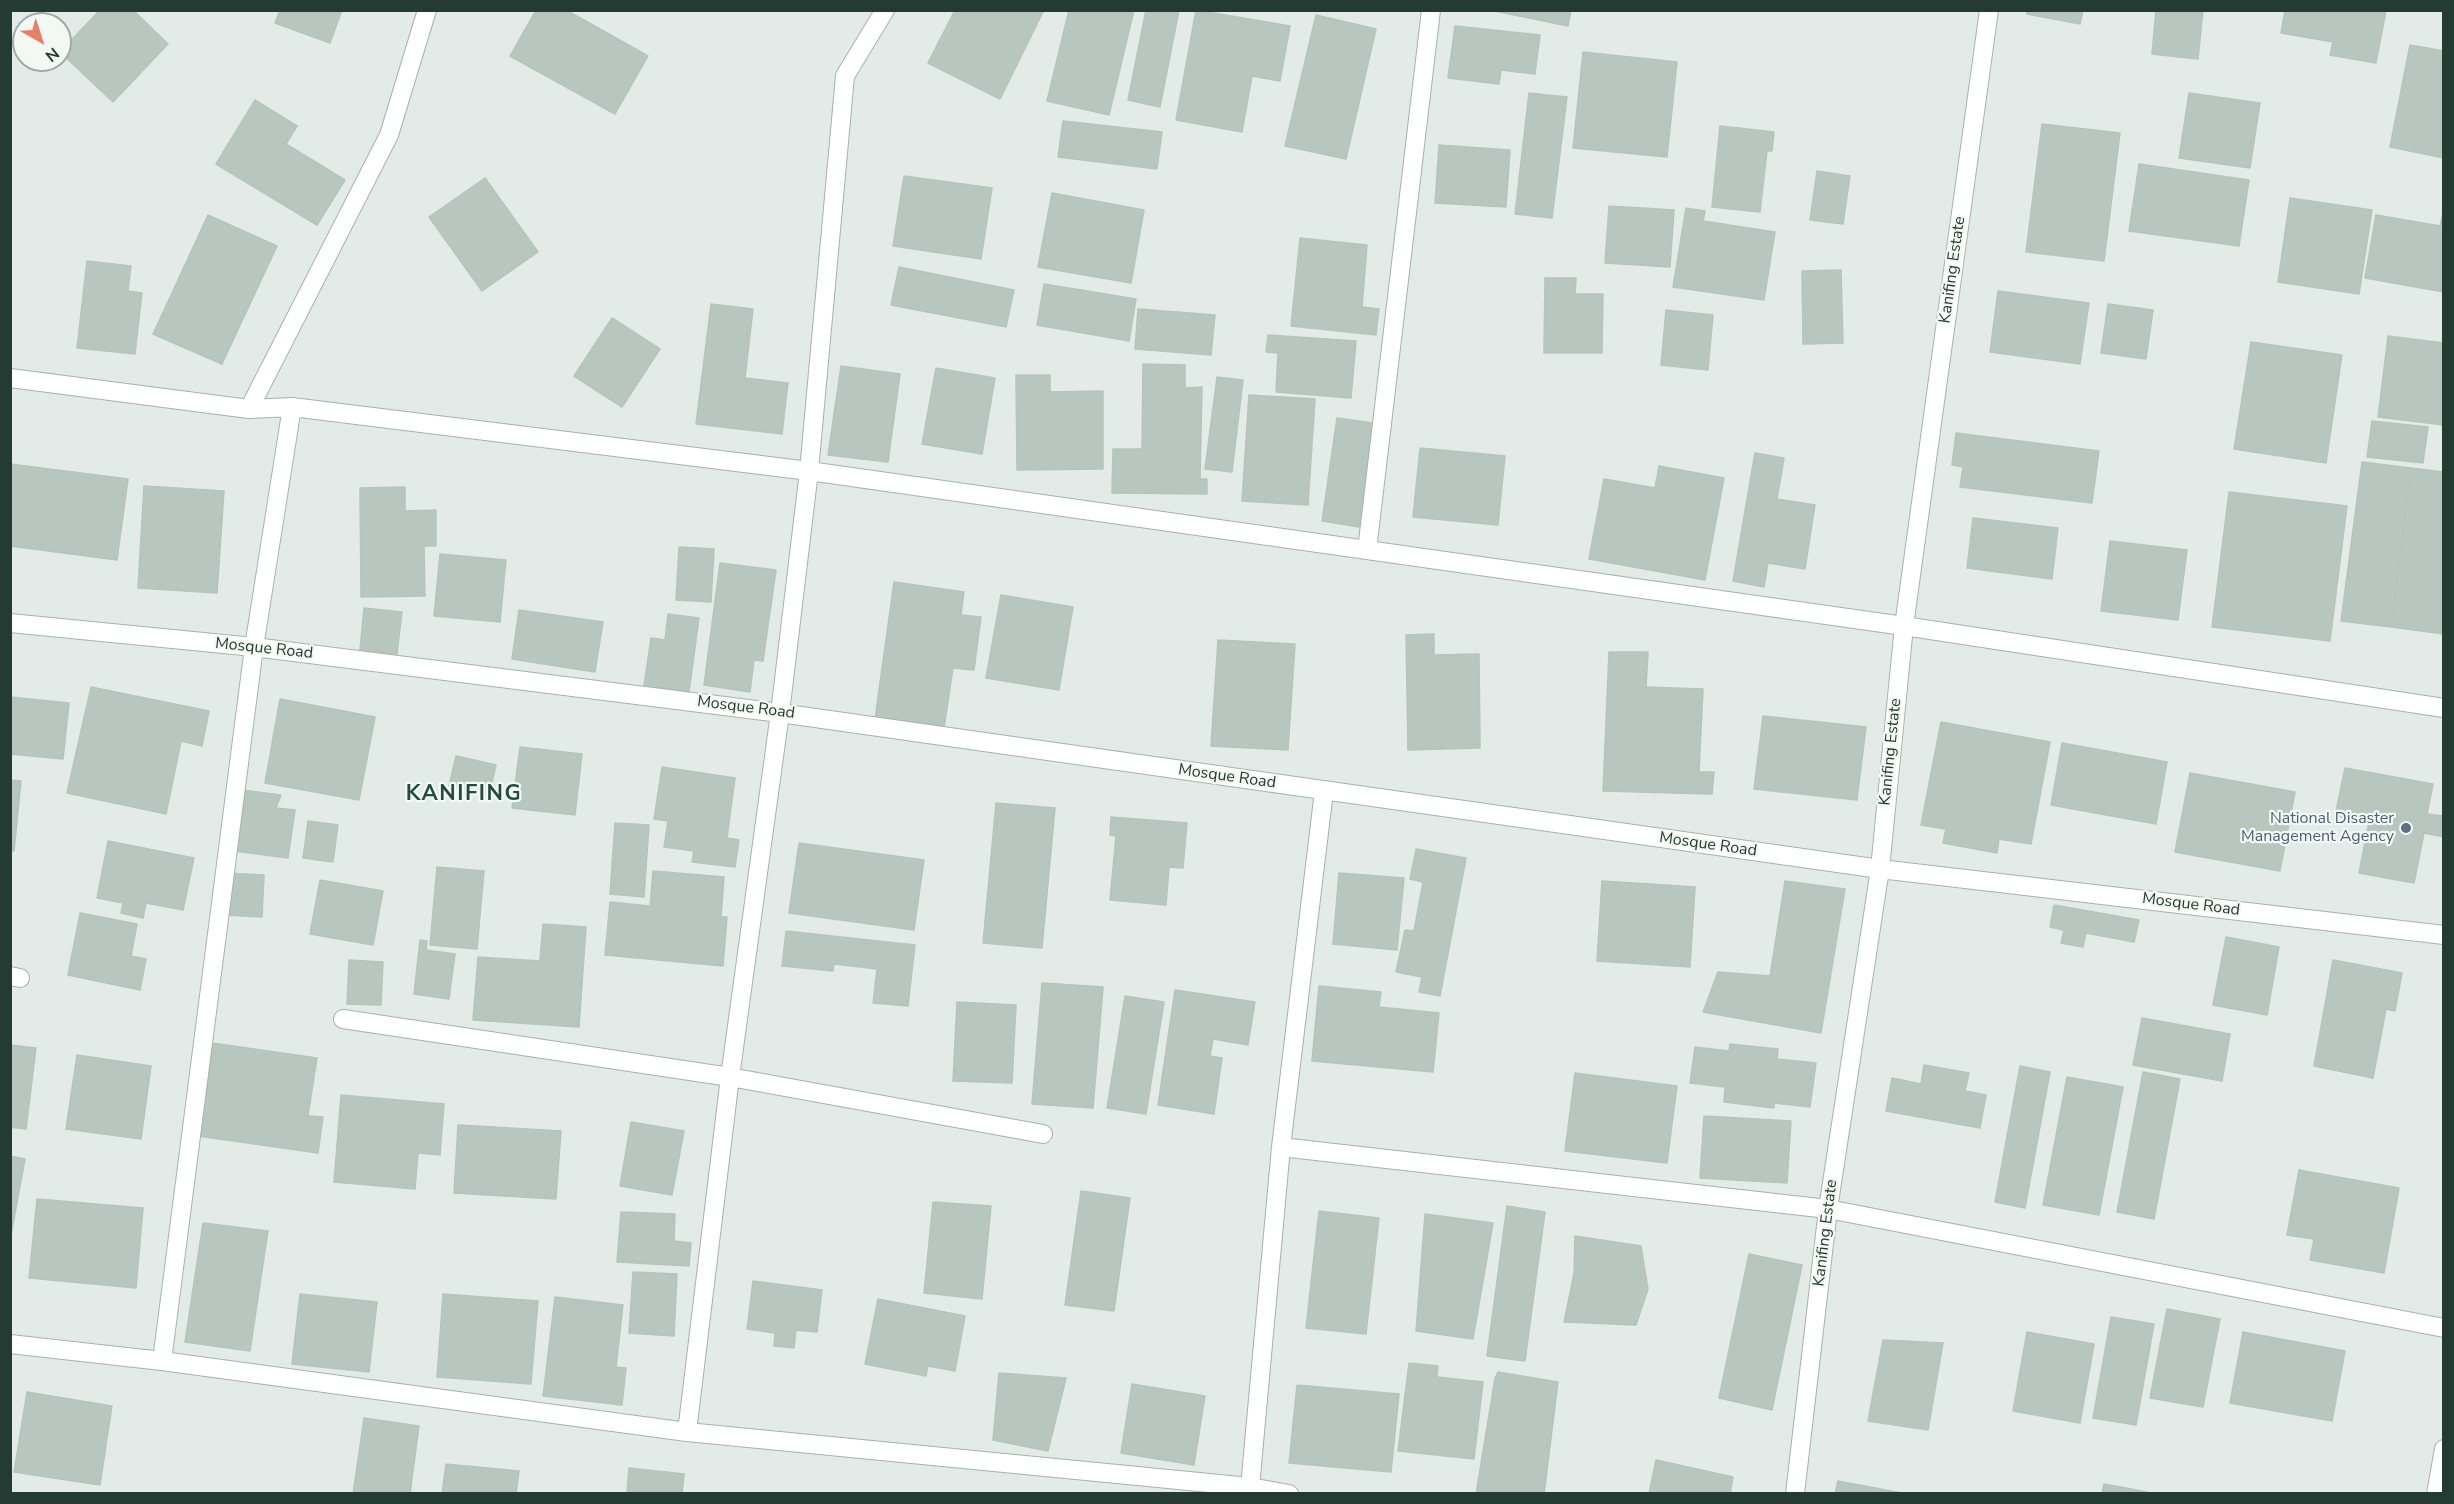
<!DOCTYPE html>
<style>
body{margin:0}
#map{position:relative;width:2454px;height:1504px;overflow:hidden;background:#e2ebe7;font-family:"Nunito Sans",sans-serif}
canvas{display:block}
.frame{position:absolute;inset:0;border:12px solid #243b34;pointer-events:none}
.north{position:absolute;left:12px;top:12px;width:60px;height:60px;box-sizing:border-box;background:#f3f8f5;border:2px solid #a0aca8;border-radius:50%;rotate:141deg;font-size:16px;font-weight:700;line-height:24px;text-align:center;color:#243b34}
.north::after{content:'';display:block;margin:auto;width:21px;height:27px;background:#e78065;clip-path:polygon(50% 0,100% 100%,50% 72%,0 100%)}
</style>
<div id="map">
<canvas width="2454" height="1504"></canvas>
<div class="frame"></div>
<div class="north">N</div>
</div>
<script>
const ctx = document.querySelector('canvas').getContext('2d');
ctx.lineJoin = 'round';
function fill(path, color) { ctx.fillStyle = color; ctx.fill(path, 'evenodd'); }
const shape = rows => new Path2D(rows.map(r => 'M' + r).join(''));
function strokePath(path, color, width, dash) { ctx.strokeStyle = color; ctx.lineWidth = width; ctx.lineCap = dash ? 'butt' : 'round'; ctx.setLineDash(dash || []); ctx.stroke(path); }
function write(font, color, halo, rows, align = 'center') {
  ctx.font = font + ' "Nunito Sans",sans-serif'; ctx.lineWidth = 4.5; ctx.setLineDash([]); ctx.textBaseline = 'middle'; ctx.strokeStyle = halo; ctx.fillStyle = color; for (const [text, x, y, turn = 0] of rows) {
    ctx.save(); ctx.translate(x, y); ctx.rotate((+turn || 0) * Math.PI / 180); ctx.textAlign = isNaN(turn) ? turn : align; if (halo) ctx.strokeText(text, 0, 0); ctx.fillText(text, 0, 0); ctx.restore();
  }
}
const building = shape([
 [100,10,133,10,168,44,113,102,60,52,100,10],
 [280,10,342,10,330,43,275,23,280,10],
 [536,10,566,10,648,56,615,114,510,56,536,10],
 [955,10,1044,10,1000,99,928,63,955,10],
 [1069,10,1134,10,1109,115,1047,101,1069,10],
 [1146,10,1179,10,1160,107,1128,100,1146,10],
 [1196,10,1290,26,1280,81,1252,76,1242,132,1176,120,1196,10],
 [1490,10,1571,10,1568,26,1490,10],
 [2027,10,2083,10,2080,24,2027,14,2027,10],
 [2156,10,2203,10,2198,59,2152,54,2156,10],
 [2285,10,2386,10,2376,63,2330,55,2333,42,2281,33,2285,10],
 [1316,15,1376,29,1346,159,1285,146,1316,15],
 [1455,26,1540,35,1535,74,1501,70,1499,84,1448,78,1455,26],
 [2410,45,2444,51,2444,158,2390,147,2410,45],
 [1583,52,1677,62,1667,157,1573,148,1583,52],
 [1529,93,1567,97,1552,218,1515,214,1529,93],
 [2189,93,2260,103,2250,168,2179,158,2189,93],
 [255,100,297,126,286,144,345,180,317,225,216,164,255,100],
 [1063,121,1162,132,1157,169,1058,157,1063,121],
 [2042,124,2120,133,2104,261,2026,252,2042,124],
 [1720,126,1774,132,1772,151,1767,151,1760,212,1712,207,1720,126],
 [1439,145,1510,150,1506,207,1435,203,1439,145],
 [2139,164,2249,180,2239,246,2129,231,2139,164],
 [1817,171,1850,176,1843,224,1810,220,1817,171],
 [904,176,992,188,981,259,893,246,904,176],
 [485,178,538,252,482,291,429,217,485,178],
 [1052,193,1144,210,1131,283,1038,267,1052,193],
 [2290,198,2372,210,2359,294,2278,282,2290,198],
 [1609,206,1674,210,1670,267,1605,263,1609,206],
 [1686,208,1705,211,1703,221,1775,232,1764,300,1673,287,1686,208],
 [2444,209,2444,292,2365,278,2376,215,2440,226,2444,209],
 [208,215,277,246,222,364,153,334,208,215],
 [1300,238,1367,245,1362,307,1379,309,1376,335,1291,326,1300,238],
 [87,261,131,266,128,291,142,293,135,354,77,348,87,261],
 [899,267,1014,290,1006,327,891,305,899,267],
 [1841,270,1843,343,1803,344,1802,271,1841,270],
 [1545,278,1576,278,1575,294,1603,294,1602,353,1544,353,1545,278],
 [1044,284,1136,299,1129,341,1037,325,1044,284],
 [1998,291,2089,303,2080,364,1990,352,1998,291],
 [711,304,753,309,745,378,788,383,782,434,696,424,711,304],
 [2108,304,2153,310,2146,359,2101,353,2108,304],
 [1138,309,1215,315,1211,355,1135,349,1138,309],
 [1666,310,1713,315,1708,370,1661,365,1666,310],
 [612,318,660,349,622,407,574,376,612,318],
 [1268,335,1356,341,1351,398,1276,392,1278,353,1266,352,1268,335],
 [2388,336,2444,343,2444,425,2378,417,2388,336],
 [2251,342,2342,355,2326,463,2234,449,2251,342],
 [1143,364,1185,365,1185,388,1202,387,1200,479,1207,479,1207,494,1112,493,1113,449,1142,449,1143,364],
 [841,366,900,374,888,462,828,455,841,366],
 [936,368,995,378,982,454,922,444,936,368],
 [1016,375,1050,375,1050,392,1103,391,1103,469,1017,470,1016,375],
 [1217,377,1243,380,1232,472,1205,469,1217,377],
 [1249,395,1315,399,1308,505,1242,501,1249,395],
 [1337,418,1373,423,1359,527,1322,521,1337,418],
 [2372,421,2428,427,2423,463,2367,457,2372,421],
 [1956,433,2099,451,2092,503,1960,487,1963,467,1952,465,1956,433],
 [1420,448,1505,456,1498,525,1413,517,1420,448],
 [1755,453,1784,458,1777,499,1815,505,1805,569,1768,563,1764,587,1733,581,1755,453],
 [2362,462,2411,468,2391,627,2341,621,2362,462],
 [10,464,128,479,117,560,10,546,10,464],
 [1659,466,1724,478,1705,580,1589,559,1604,479,1655,488,1659,466],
 [2411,468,2444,472,2444,634,2391,627,2411,468],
 [144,486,224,491,217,593,138,588,144,486],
 [405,487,405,511,436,510,436,546,424,546,425,596,361,597,360,488,405,487],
 [2229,492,2347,506,2330,641,2212,627,2229,492],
 [1973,518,2058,528,2052,579,1967,568,1973,518],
 [2110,541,2187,550,2178,620,2101,611,2110,541],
 [679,547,714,549,711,602,676,600,679,547],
 [440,554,506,560,500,622,434,616,440,554],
 [720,563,776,570,763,661,754,660,750,692,704,685,720,563],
 [894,582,964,592,961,615,981,617,974,670,953,668,943,735,874,726,894,582],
 [1001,595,1073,607,1059,690,986,678,1001,595],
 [364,608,402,612,397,654,360,650,364,608],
 [519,610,603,622,595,672,512,659,519,610],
 [668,614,699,618,689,692,644,686,651,638,665,640,668,614],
 [1434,634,1434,655,1479,654,1480,748,1408,750,1406,635,1434,634],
 [1218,640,1295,644,1288,750,1211,746,1218,640],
 [1609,652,1648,652,1646,687,1703,689,1699,772,1714,772,1712,794,1603,791,1609,652],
 [91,687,209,711,202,746,181,741,166,814,67,793,91,687],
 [10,697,69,703,63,759,10,754,10,697],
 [280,699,375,717,359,800,265,783,280,699],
 [1763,716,1866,727,1857,800,1754,789,1763,716],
 [1941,722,2050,742,2031,844,1999,839,1997,853,1943,843,1946,829,1921,825,1941,722],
 [2062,743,2167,762,2156,824,2051,805,2062,743],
 [520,747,582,754,575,815,512,808,520,747],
 [456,756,496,765,489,795,449,786,456,756],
 [662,767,735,778,727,838,739,840,735,867,692,862,694,851,664,847,668,821,654,819,662,767],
 [2345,768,2433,784,2427,814,2444,816,2444,837,2424,833,2414,883,2359,873,2369,822,2335,816,2345,768],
 [2190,773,2295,792,2280,871,2175,852,2190,773],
 [10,780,21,781,14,851,10,850,10,780],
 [242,790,281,795,276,808,295,810,288,858,234,851,242,790],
 [996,803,1055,808,1042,948,983,943,996,803],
 [1111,817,1187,823,1183,868,1169,867,1166,905,1110,900,1116,836,1110,835,1111,817],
 [308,821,338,825,333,862,303,858,308,821],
 [615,823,649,825,644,897,610,894,615,823],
 [108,841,194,858,183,910,146,903,143,918,121,913,123,903,97,898,108,841],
 [799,843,924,860,914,930,789,913,799,843],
 [1416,849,1466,858,1440,996,1419,992,1422,977,1396,972,1405,930,1414,931,1423,882,1410,879,1416,849],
 [437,867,484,871,477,949,430,945,437,867],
 [653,871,724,877,721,917,727,917,723,966,605,955,610,902,650,906,653,871],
 [226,873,264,875,262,917,223,915,226,873],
 [1339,873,1404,878,1397,950,1333,944,1339,873],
 [320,880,383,891,373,945,310,934,320,880],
 [1602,881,1695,887,1690,967,1597,961,1602,881],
 [1785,881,1845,889,1821,1033,1703,1012,1718,972,1770,976,1785,881],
 [2054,905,2139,920,2134,942,2086,933,2083,947,2061,943,2064,930,2050,927,2054,905],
 [80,913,137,924,131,956,146,959,140,990,68,975,80,913],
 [543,924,586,927,579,1027,473,1020,478,957,540,961,543,924],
 [786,931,915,945,908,1006,873,1003,877,969,834,964,833,971,782,966,786,931],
 [2226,937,2279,947,2267,1015,2213,1005,2226,937],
 [420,940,427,941,426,950,455,954,449,999,414,994,420,940],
 [349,960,383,962,381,1005,347,1004,349,960],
 [2333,960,2402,973,2395,1011,2386,1009,2373,1078,2314,1066,2333,960],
 [1042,983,1103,987,1093,1108,1032,1104,1042,983],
 [1319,986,1381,992,1379,1007,1439,1013,1433,1072,1312,1061,1319,986],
 [1175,990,1255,1002,1248,1045,1213,1039,1210,1056,1222,1058,1214,1114,1158,1105,1175,990],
 [1125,996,1164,1002,1146,1114,1107,1108,1125,996],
 [957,1002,1016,1005,1012,1083,953,1081,957,1002],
 [2142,1018,2230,1034,2222,1081,2133,1065,2142,1018],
 [205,1042,317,1058,308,1116,323,1117,318,1153,191,1135,205,1042],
 [1730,1044,1778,1049,1777,1059,1816,1063,1810,1107,1774,1103,1774,1108,1724,1102,1725,1087,1690,1083,1695,1047,1729,1051,1730,1044],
 [10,1045,36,1048,26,1129,10,1127,10,1045],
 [77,1055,151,1066,141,1139,66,1129,77,1055],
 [1924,1065,1969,1073,1965,1091,1986,1095,1980,1128,1886,1111,1892,1078,1921,1084,1924,1065],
 [2020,1066,2050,1072,2025,1208,1995,1202,2020,1066],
 [2143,1072,2180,1079,2154,1219,2117,1212,2143,1072],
 [1575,1073,1677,1086,1667,1163,1565,1151,1575,1073],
 [2067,1077,2123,1087,2099,1215,2043,1205,2067,1077],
 [341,1095,444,1104,440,1155,418,1153,415,1189,334,1182,341,1095],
 [1704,1116,1791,1121,1787,1183,1700,1178,1704,1116],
 [631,1122,684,1131,672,1195,620,1186,631,1122],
 [458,1125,561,1131,556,1199,454,1193,458,1125],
 [10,1156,25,1159,10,1240,10,1156],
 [2299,1170,2399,1188,2384,1273,2310,1260,2314,1239,2287,1235,2299,1170],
 [1081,1191,1130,1198,1114,1311,1065,1305,1081,1191],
 [37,1199,143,1208,136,1288,29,1278,37,1199],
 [933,1202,991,1206,982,1299,924,1293,933,1202],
 [1507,1206,1545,1212,1525,1361,1487,1356,1507,1206],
 [1319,1211,1379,1218,1366,1334,1306,1328,1319,1211],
 [621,1212,675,1214,674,1241,691,1243,689,1266,617,1262,621,1212],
 [1425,1214,1493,1223,1473,1339,1416,1331,1425,1214],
 [203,1223,268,1231,250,1351,185,1342,203,1223],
 [1575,1236,1641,1246,1648,1289,1636,1325,1564,1322,1574,1274,1575,1236],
 [1749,1254,1802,1265,1772,1410,1719,1398,1749,1254],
 [633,1272,677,1274,674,1336,629,1333,633,1272],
 [753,1281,822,1290,817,1332,796,1330,794,1348,774,1346,775,1333,747,1329,753,1281],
 [300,1294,377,1302,369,1372,292,1364,300,1294],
 [443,1294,538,1301,531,1384,437,1377,443,1294],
 [555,1297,623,1305,616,1367,626,1368,622,1405,543,1396,555,1297],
 [878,1299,965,1316,955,1371,928,1366,926,1376,865,1364,878,1299],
 [2167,1309,2220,1319,2203,1407,2150,1398,2167,1309],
 [2111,1317,2154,1324,2136,1425,2093,1418,2111,1317],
 [2027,1332,2094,1344,2080,1423,2013,1411,2027,1332],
 [2243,1332,2345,1351,2332,1421,2230,1403,2243,1332],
 [1883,1340,1943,1343,1928,1430,1868,1421,1883,1340],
 [1409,1363,1438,1366,1437,1377,1483,1382,1474,1459,1398,1451,1409,1363],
 [1498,1372,1558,1382,1544,1494,1476,1494,1495,1378,1498,1372],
 [999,1373,1066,1378,1048,1451,993,1440,999,1373],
 [1132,1384,1205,1396,1194,1465,1121,1453,1132,1384],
 [1297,1385,1399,1394,1391,1472,1289,1463,1297,1385],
 [27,1392,112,1406,100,1485,14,1472,27,1392],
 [364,1418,419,1426,410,1494,353,1494,364,1418],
 [1656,1460,1733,1477,1730,1494,1649,1494,1656,1460],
 [446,1464,519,1471,516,1494,442,1494,446,1464],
 [629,1468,684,1474,682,1494,627,1493,629,1468],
 [1838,1481,1907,1494,1835,1494,1838,1481],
 [2104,1484,2147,1492,2146,1494,2102,1494,2104,1484]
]);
fill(building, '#b8c6c0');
strokePath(building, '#b5c4be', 1.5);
const minor = shape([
 [10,378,249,409,292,407,809,471,1904,626,2444,708],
 [249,409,389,135,427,10],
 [1367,550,1431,10],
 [10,623,254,647,780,713,1880,869,2444,935],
 [10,976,20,978],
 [343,1019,730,1077,1043,1134],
 [1281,1147,1828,1209,2444,1328],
 [10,1344,162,1361,687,1432,1250,1487,1289,1494],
 [162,1361,254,647,292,407],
 [687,1432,730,1077,780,713,809,471,845,76,885,10],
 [1250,1487,1281,1147,1324,791],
 [1795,1494,1828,1209,1880,869,1904,626,1989,10],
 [2436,1494,2444,1449]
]);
strokePath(minor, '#a5b3ae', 20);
strokePath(minor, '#fff', 18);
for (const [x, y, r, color] of [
 [2406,828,6,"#5c6f8a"]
]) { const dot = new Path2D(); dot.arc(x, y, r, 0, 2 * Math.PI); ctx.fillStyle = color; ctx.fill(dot); strokePath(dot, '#f3f8f5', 2); }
write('16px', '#243b34', '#f3f8f5', [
 ["Kanifing Estate",1953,270,-82],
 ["Mosque Road",264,649,6],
 ["Mosque Road",746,708,7],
 ["Kanifing Estate",1891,752,-84],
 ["Mosque Road",1227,777,8],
 ["Mosque Road",1708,845,8],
 ["Mosque Road",2191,905,7],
 ["Kanifing Estate",1826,1233,-83]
]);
write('16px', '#4e5e75', '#f3f8f5', [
 ["National Disaster",2394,819],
 ["Management Agency",2394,837]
], 'right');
ctx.letterSpacing = '1.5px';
write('bold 22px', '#214c40', '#f3f8f5', [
 ["KANIFING",464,795]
]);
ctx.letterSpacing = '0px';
</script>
